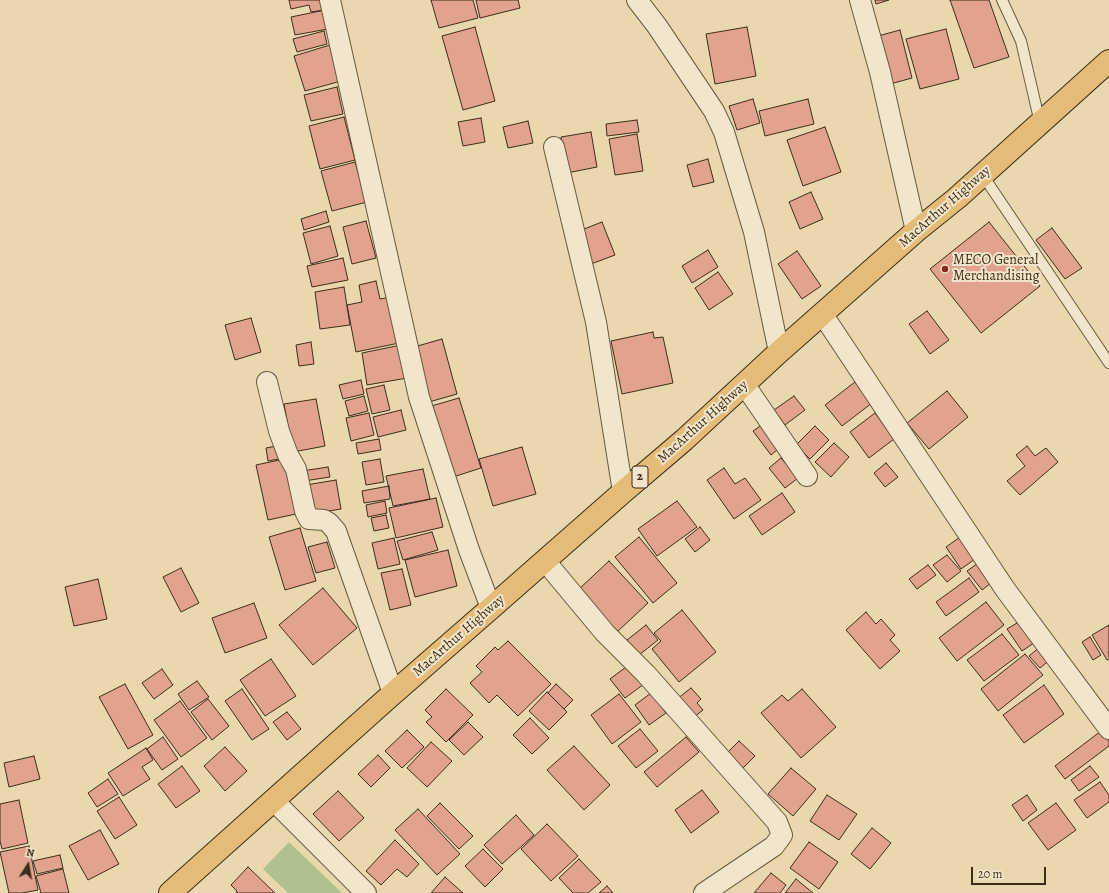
<!DOCTYPE html>
<style>
body{margin:0}
#map{position:relative;width:1109px;height:893px;overflow:hidden;background:#e9d8af;font-family:Alegreya,serif}
canvas{display:block}
.north{position:absolute;left:8px;top:845px;width:40px;height:40px;-webkit-text-stroke:3px #f1e6cb;paint-order:stroke;rotate:11deg;font-size:11px;font-weight:700;line-height:16px;text-align:center;color:#3d2d18}
.north::after{content:'';display:block;margin:auto;width:14px;height:18px;background:#3d2d18;clip-path:polygon(50% 0,100% 100%,50% 72%,0 100%)}
.scale{position:absolute;left:971px;top:867px;width:75px;height:18px;box-sizing:border-box;border:2px solid #3d2d18;border-top:0;padding-left:5px;font-size:12px;line-height:14px;white-space:nowrap;color:#3d2d18;-webkit-text-stroke:3px #f1e6cb;paint-order:stroke}
</style>
<div id="map">
<canvas width="1109" height="893"></canvas>
<div class="north">N</div>
<div class="scale">20 m</div>
</div>
<script>
const ctx = document.querySelector('canvas').getContext('2d');
ctx.lineJoin = 'round';
function fill(path, color) { ctx.fillStyle = color; ctx.fill(path, 'evenodd'); }
const shape = rows => new Path2D(rows.map(r => 'M' + r).join(''));
function strokePath(path, color, width, dash) { ctx.strokeStyle = color; ctx.lineWidth = width; ctx.lineCap = dash ? 'butt' : 'round'; ctx.setLineDash(dash || []); ctx.stroke(path); }
function write(font, color, halo, rows, align = 'center') {
  ctx.font = font + ' Alegreya,serif'; ctx.lineWidth = 4; ctx.setLineDash([]); ctx.textBaseline = 'middle'; ctx.strokeStyle = halo; ctx.fillStyle = color; for (const [text, x, y, turn = 0] of rows) {
    ctx.save(); ctx.translate(x, y); ctx.rotate((+turn || 0) * Math.PI / 180); ctx.textAlign = isNaN(turn) ? turn : align; if (halo) ctx.strokeText(text, 0, 0); ctx.fillText(text, 0, 0); ctx.restore();
  }
}
fill(shape([
 [289,842,342,893,288,893,263,869]
]), '#b1c08f');
const building = shape([
 [289,0,322,0,324,10,311,12,309,5,291,9,289,0],
 [431,0,473,0,478,18,439,28,431,0],
 [476,0,518,0,520,8,480,18,476,0],
 [875,0,889,0,876,4,875,0],
 [950,0,989,0,1009,57,974,68,950,0],
 [325,10,328,29,295,35,291,17,325,10],
 [475,27,495,101,463,110,442,36,475,27],
 [747,27,756,76,715,84,706,34,747,27],
 [946,29,959,79,920,89,906,39,946,29],
 [900,30,912,78,890,84,878,36,900,30],
 [324,31,327,44,297,52,293,39,324,31],
 [330,45,341,81,305,91,294,56,330,45],
 [337,87,343,114,311,121,304,95,337,87],
 [753,99,760,123,737,130,729,106,753,99],
 [808,99,814,124,765,136,759,111,808,99],
 [344,117,355,160,320,169,309,126,344,117],
 [481,118,485,142,463,146,458,122,481,118],
 [637,120,639,132,607,136,606,124,637,120],
 [528,121,533,143,508,148,503,127,528,121],
 [825,127,841,172,803,186,787,140,825,127],
 [591,132,597,167,567,173,561,137,591,132],
 [637,134,643,171,615,175,609,139,637,134],
 [708,159,714,182,693,187,687,165,708,159],
 [355,162,367,202,332,211,321,171,355,162],
 [811,192,823,219,800,229,789,202,811,192],
 [326,211,329,222,304,230,301,219,326,211],
 [366,221,376,258,352,264,343,227,366,221],
 [602,222,615,255,591,264,579,231,602,222],
 [989,222,1040,286,981,333,930,269,989,222],
 [330,226,338,256,311,264,303,233,330,226],
 [1052,228,1082,268,1065,279,1036,240,1052,228],
 [708,250,718,267,692,283,682,266,708,250],
 [797,251,821,286,802,299,778,264,797,251],
 [343,258,348,280,312,287,307,266,343,258],
 [718,272,733,294,709,310,695,288,718,272],
 [376,281,380,299,391,297,399,343,356,352,347,305,362,302,359,285,376,281],
 [344,287,350,325,320,329,315,292,344,287],
 [927,311,949,340,930,354,909,324,927,311],
 [251,318,261,352,235,360,225,325,251,318],
 [653,332,654,338,663,337,673,383,622,394,611,341,653,332],
 [442,339,457,394,429,402,414,347,442,339],
 [311,342,314,364,299,366,296,345,311,342],
 [401,345,407,378,367,385,362,353,401,345],
 [361,380,364,394,343,399,339,385,361,380],
 [855,382,872,403,842,426,825,405,855,382],
 [384,385,390,410,372,414,366,389,384,385],
 [947,391,968,417,929,449,907,423,947,391],
 [364,396,368,411,349,416,345,401,364,396],
 [794,396,805,410,785,425,774,410,794,396],
 [459,398,481,468,450,478,428,407,459,398],
 [316,399,325,446,293,452,284,404,316,399],
 [401,410,406,430,378,437,373,417,401,410],
 [369,413,374,435,351,441,346,418,369,413],
 [875,413,894,439,869,458,850,432,875,413],
 [766,422,783,445,771,455,753,431,766,422],
 [815,426,829,440,810,459,796,445,815,426],
 [379,439,381,450,358,454,356,443,379,439],
 [834,443,849,457,831,477,815,462,834,443],
 [282,445,284,458,268,461,266,448,282,445],
 [1027,446,1035,456,1046,448,1058,462,1020,495,1007,481,1025,466,1016,455,1027,446],
 [522,447,536,494,493,506,479,459,522,447],
 [781,458,798,478,785,488,769,468,781,458],
 [284,459,296,514,268,520,256,465,284,459],
 [380,459,384,482,366,485,362,462,380,459],
 [886,463,898,477,885,487,874,473,886,463],
 [328,467,330,477,304,481,302,471,328,467],
 [724,468,735,484,745,478,761,500,734,519,707,480,724,468],
 [423,469,430,499,393,506,386,476,423,469],
 [336,480,341,509,311,514,306,485,336,480],
 [389,486,390,499,364,503,362,491,389,486],
 [782,493,795,512,762,535,749,516,782,493],
 [436,498,443,527,396,538,389,508,436,498],
 [385,501,387,513,368,517,366,505,385,501],
 [677,501,697,527,657,556,638,529,677,501],
 [386,515,389,528,374,531,371,518,386,515],
 [700,527,710,540,695,552,685,539,700,527],
 [300,528,316,581,285,590,269,537,300,528],
 [432,532,438,550,403,560,397,541,432,532],
 [963,535,978,557,961,569,946,547,963,535],
 [639,537,677,583,653,603,615,557,639,537],
 [394,538,400,564,378,569,372,543,394,538],
 [327,542,335,568,316,573,308,547,327,542],
 [448,550,457,586,415,597,405,560,448,550],
 [947,555,961,571,947,582,933,565,947,555],
 [609,561,648,603,617,632,578,590,609,561],
 [981,561,995,580,982,590,967,571,981,561],
 [928,565,936,575,917,589,909,579,928,565],
 [181,568,199,603,181,612,163,577,181,568],
 [402,569,411,605,390,610,381,573,402,569],
 [969,578,979,592,946,616,936,602,969,578],
 [98,579,107,619,74,626,65,587,98,579],
 [323,588,357,628,313,665,279,625,323,588],
 [986,602,1004,625,957,661,939,638,986,602],
 [254,603,267,638,225,653,212,618,254,603],
 [682,610,716,652,679,682,652,649,661,641,654,633,682,610],
 [866,612,876,624,881,619,895,635,890,640,900,651,880,669,846,630,866,612],
 [1022,620,1037,641,1022,651,1007,629,1022,620],
 [646,625,658,640,639,655,627,640,646,625],
 [1109,625,1109,659,1107,660,1092,635,1109,625],
 [1002,634,1019,655,984,681,967,660,1002,634],
 [1090,637,1101,655,1093,660,1082,642,1090,637],
 [508,641,551,684,518,716,497,695,489,703,470,683,482,672,476,666,495,647,498,650,508,641],
 [1041,646,1052,658,1040,668,1029,656,1041,646],
 [1025,654,1043,675,998,711,981,689,1025,654],
 [271,659,296,696,265,716,240,680,271,659],
 [630,664,644,684,625,698,610,679,630,664],
 [162,669,173,685,154,699,142,683,162,669],
 [197,681,209,697,189,710,178,694,197,681],
 [125,684,153,735,128,749,99,697,125,684],
 [556,684,573,700,564,709,548,693,556,684],
 [1044,685,1064,714,1024,743,1003,715,1044,685],
 [691,688,701,699,697,703,703,710,694,717,677,699,691,688],
 [242,689,269,729,252,740,225,701,242,689],
 [446,689,473,715,446,742,426,722,432,717,425,710,446,689],
 [802,689,836,727,801,758,761,713,782,695,788,701,802,689],
 [547,692,567,712,549,730,529,711,547,692],
 [651,693,666,713,649,725,635,705,651,693],
 [619,694,641,722,612,744,591,715,619,694],
 [208,699,229,726,212,740,191,712,208,699],
 [180,701,207,738,181,757,154,720,180,701],
 [287,712,301,729,287,740,273,722,287,712],
 [530,718,549,738,532,754,513,735,530,718],
 [468,722,483,737,464,755,449,740,468,722],
 [640,729,658,751,636,768,618,746,640,729],
 [407,730,424,747,402,768,385,751,407,730],
 [1101,731,1109,741,1109,746,1065,779,1055,766,1101,731],
 [163,737,178,759,162,770,147,749,163,737],
 [686,737,699,752,657,787,644,772,686,737],
 [739,741,755,756,741,770,726,754,739,741],
 [431,742,452,761,427,787,407,768,431,742],
 [574,746,610,785,584,810,547,770,574,746],
 [225,747,247,771,225,791,204,766,225,747],
 [146,748,153,760,142,767,150,779,123,796,108,773,146,748],
 [378,755,390,768,371,787,358,774,378,755],
 [34,756,40,779,9,787,4,763,34,756],
 [182,766,200,791,176,808,158,784,182,766],
 [1090,766,1099,777,1079,791,1071,780,1090,766],
 [791,768,816,789,793,816,768,794,791,768],
 [108,779,118,794,97,807,88,793,108,779],
 [1100,782,1109,795,1109,802,1087,818,1074,800,1100,782],
 [702,790,719,812,691,833,675,810,702,790],
 [338,791,364,818,339,841,313,814,338,791],
 [827,795,857,814,839,840,810,821,827,795],
 [1027,795,1037,810,1023,821,1012,805,1027,795],
 [119,797,137,825,115,839,97,811,119,797],
 [19,800,28,843,2,849,0,841,0,804,19,800],
 [440,803,473,836,459,849,427,816,440,803],
 [1056,803,1076,830,1048,850,1028,823,1056,803],
 [418,809,460,854,437,875,395,830,418,809],
 [516,815,534,835,502,864,484,845,516,815],
 [547,824,578,856,551,881,521,849,547,824],
 [872,828,891,843,870,869,851,854,872,828],
 [100,830,119,864,88,880,69,846,100,830],
 [395,840,419,864,407,877,397,869,381,885,366,871,395,840],
 [809,842,838,862,819,889,790,868,809,842],
 [29,846,38,890,22,893,9,893,0,852,29,846],
 [483,849,503,869,485,887,465,866,483,849],
 [60,855,63,868,37,874,33,861,60,855],
 [579,859,601,882,588,893,573,893,559,878,579,859],
 [248,867,275,893,236,893,237,891,231,885,248,867],
 [63,869,69,893,41,893,36,876,63,869],
 [771,873,786,885,780,893,754,893,771,873],
 [445,877,463,893,431,893,445,877],
 [796,879,813,893,785,893,796,879],
 [607,886,613,893,599,893,607,886]
]);
fill(building, '#e1a38d');
strokePath(building, '#3d2d18', 1);
const lane = shape([
 [1002,0,1021,41,1040,123],
 [982,174,1109,363]
]);
const street = shape([
 [330,0,419,397,469,550,491,608],
 [637,0,657,26,714,111,724,132,754,232,779,352],
 [860,0,880,72,916,231],
 [554,147,596,322,623,492],
 [823,315,1005,589,1109,729],
 [267,382,279,431,288,455,296,469,305,511,309,519,324,520,329,523,336,531,393,693],
 [744,384,807,476],
 [545,561,605,633,646,674,777,822,782,835,774,846,704,893],
 [273,800,366,893]
]);
const highway = shape([
 [170,893,389,697,491,608,623,492,684,440,779,352,916,231,957,198,1109,61]
]);
strokePath(lane, '#68583e', 12);
strokePath(street, '#68583e', 22);
strokePath(highway, '#3d2d18', 24);
strokePath(lane, '#f1e6cb', 10);
strokePath(street, '#f1e6cb', 20);
strokePath(highway, '#e4bc78', 22);
for (const [x, y, r, color] of [
 [945,269,4,"#8f2418"]
]) { const dot = new Path2D(); dot.arc(x, y, r, 0, 2 * Math.PI); ctx.fillStyle = color; ctx.fill(dot); strokePath(dot, '#f1e6cb', 1.5); }
for (const [x, y, w] of [
 [640,477,16]
]) { const box = new Path2D(); box.roundRect(x - w / 2, y - 11, w, 22, 3); ctx.fillStyle = '#f1e6cb'; ctx.fill(box); strokePath(box, '#3d2d18', 1); }
write('bold 13px', '#3d2d18', null, [
 ["2",640,477]
]);
write('14px', '#3d2d18', '#f1e6cb', [
 ["MacArthur Highway",945,207,-41],
 ["MacArthur Highway",703,422,-42],
 ["MacArthur Highway",459,636,-41]
]);
write('14px', '#3d2d18', '#f1e6cb', [
 ["MECO General",953,261],
 ["Merchandising",953,277]
], 'left');
</script>
